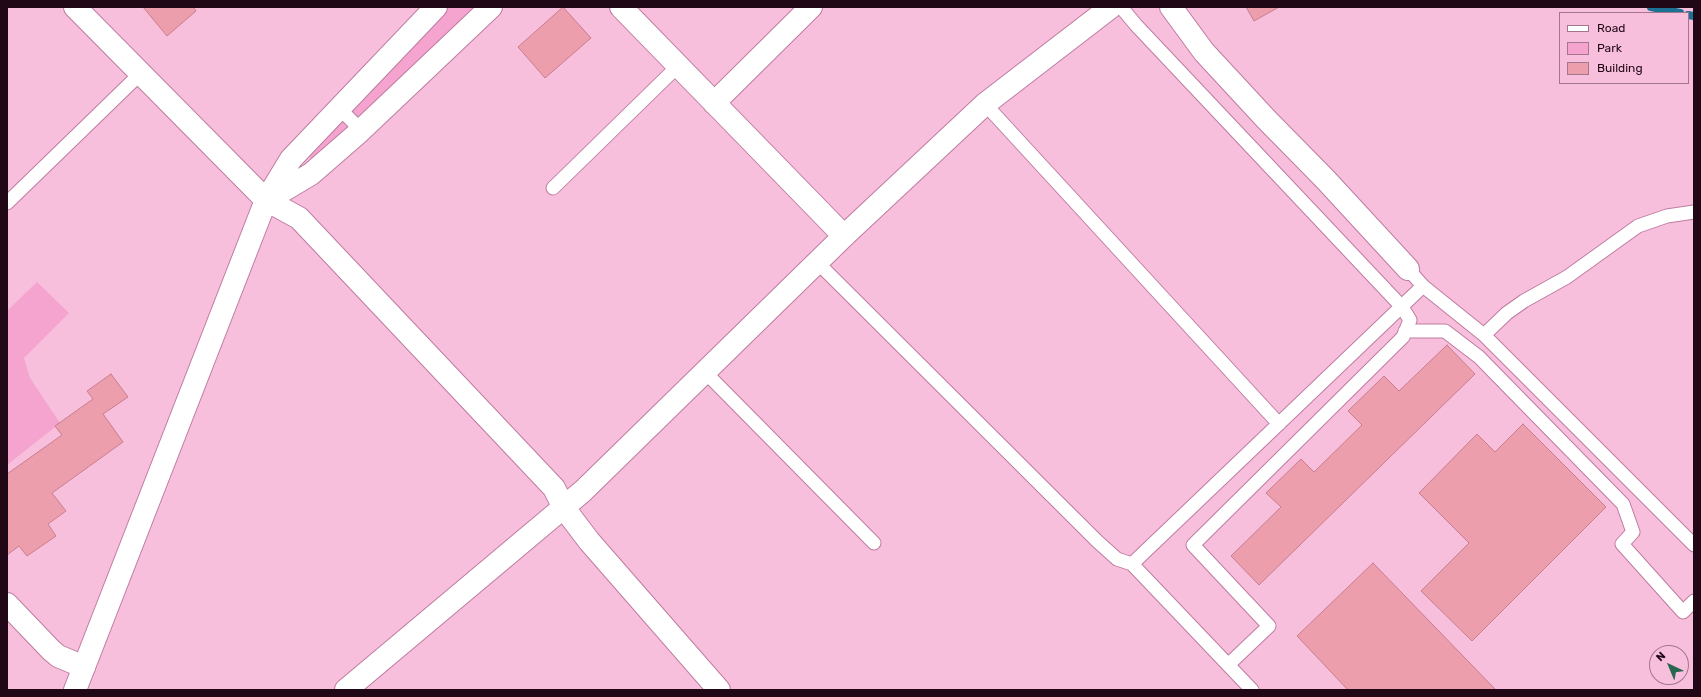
<!DOCTYPE html>
<html>
<head>
<meta charset="utf-8">
<style>
  body { margin:0 }
  #map { position:relative; width:1701px; height:697px; overflow:hidden; background:#f8bfdd; font-family:Rubik,sans-serif }
  canvas { display:block }
  .frame { position:absolute; inset:0; border:8px solid #200816; pointer-events:none }
  .legend { position:absolute; left:1559px; top:12px; width:130px; height:72px; box-sizing:border-box; background:#f8bfdd; border:1px solid #a2768d; margin:0; padding:5px 7px; list-style:none; font-size:12px; color:#200816 }
  .legend li { display:flex; align-items:center; gap:8px; height:20px }
  .legend b { width:20px; border:1px solid #a2768d }
  .north { position:absolute; left:1649px; top:645px; width:40px; height:40px; box-sizing:border-box; background:#f8bfdd; border:1px solid #a2768d; border-radius:50%; rotate:316deg; font-size:11px; font-weight:700; line-height:16px; text-align:center; color:#200816 }
  .north::after { content:''; display:block; margin:auto; width:14px; height:18px; background:#29654f; clip-path:polygon(50% 0,100% 100%,50% 72%,0 100%) }
</style>
</head>
<body>
<div id="map">
<canvas width="1701" height="697"></canvas>
<div class="frame"></div>
<ul class="legend">
<li><b style="height:5px;background:#fff"></b>Road</li>
<li><b style="height:11px;background:#f5a3cf"></b>Park</li>
<li><b style="height:11px;background:#ec9ead"></b>Building</li>
</ul>
<div class="north">N</div>
</div>
<script>
const c = document.querySelector('canvas').getContext('2d');
c.lineJoin = 'round';
function fillPath(path, color) { c.fillStyle = color; c.fill(path, 'evenodd'); }
const toPath = rows => new Path2D(rows.map(r => 'M' + r).join(''));
function stroke(path, color, width, dash) { c.strokeStyle = color; c.lineWidth = width; c.lineCap = dash ? 'butt' : 'round'; c.setLineDash(dash || []); c.stroke(path); }
const green = toPath([
  [445,7,482,7,362,122,349,108],
  [339,118,353,131,317,165,306,153],
  [37,282,69,313,24,358,30,378,60,423,7,465,7,311]
]);
const stream = toPath([
  [1651,7,1680,13],
  [1688,15,1694,16]
]);
const building = toPath([
  [143,7,193,7,196,11,167,36,143,7],
  [563,7,591,38,545,78,518,47,563,7],
  [1246,7,1279,7,1254,21,1246,7],
  [1447,345,1475,374,1259,585,1231,556,1281,507,1266,493,1301,459,1314,472,1362,425,1348,411,1384,376,1399,391,1447,345],
  [111,374,128,397,103,414,123,442,52,493,66,511,48,524,56,536,27,556,19,546,7,555,7,474,62,435,55,426,93,399,87,391,111,374],
  [1523,424,1606,507,1472,641,1421,591,1469,543,1419,493,1477,434,1495,452,1523,424],
  [1373,563,1496,690,1348,690,1297,636,1373,563]
]);
const service = toPath([
  [1121,7,1136,25,1402,307,1410,320,1403,337,1193,545,1269,626,1228,665],
  [985,104,1279,424],
  [339,108,361,130],
  [553,188,678,66],
  [7,203,141,73],
  [817,262,1097,541,1117,559,1132,564,1252,690],
  [1408,269,1423,286,1484,335,1694,545],
  [1405,331,1445,331,1479,357,1623,504,1633,532,1622,544,1683,612,1694,601],
  [1484,335,1507,313,1524,301,1567,277,1638,226,1667,216,1694,212],
  [705,372,874,543],
  [1132,564,1423,286]
]);
const minor = toPath([
  [621,7,844,236],
  [1171,7,1204,52,1266,119,1325,179,1408,269],
  [714,103,811,7],
  [266,200,299,218,554,488,564,508],
  [7,604,51,650,58,656,84,667],
  [346,690,583,491,844,236,985,104,1111,7]
]);
const tertiary = toPath([
  [75,7,266,200],
  [269,199,311,174,357,134,491,7],
  [564,508,589,541,719,690],
  [75,690,266,200,291,159,436,7]
]);
fillPath(green, '#f5a3cf');
stroke(stream, '#1a7193', 8);
fillPath(building, '#ec9ead');
stroke(building, '#c87d8d', 1);
stroke(service, '#be7ca0', 15);
stroke(minor, '#be7ca0', 24);
stroke(tertiary, '#be7ca0', 24);
stroke(service, '#fff', 13);
stroke(minor, '#fff', 22);
stroke(tertiary, '#fff', 22);
</script>
</body>
</html>
